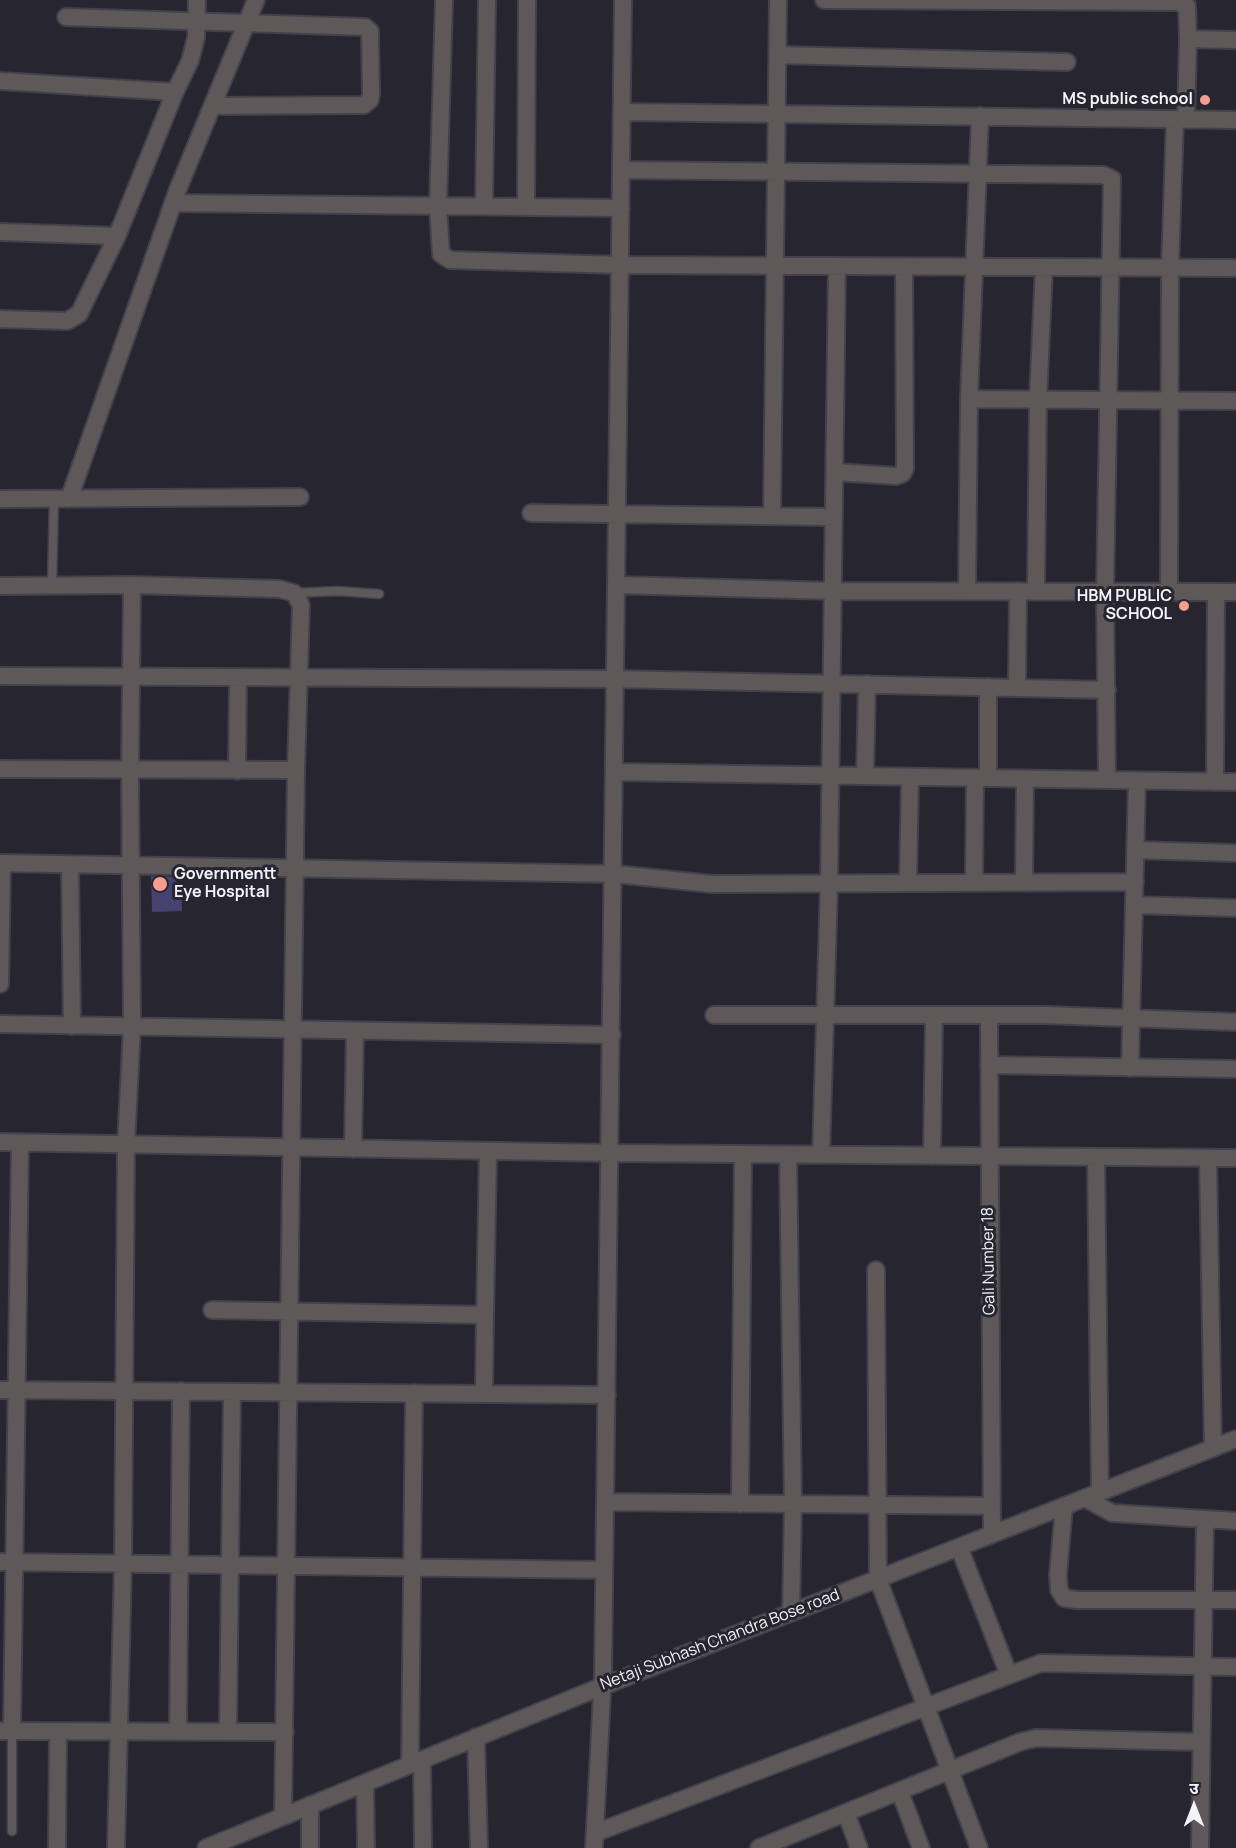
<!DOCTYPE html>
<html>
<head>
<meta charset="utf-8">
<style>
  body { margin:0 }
  #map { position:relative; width:1236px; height:1848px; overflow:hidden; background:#262530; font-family:Manrope,"Noto Sans Devanagari",sans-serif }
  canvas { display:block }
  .north { position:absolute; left:1164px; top:1776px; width:60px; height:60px; -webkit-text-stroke:4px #262530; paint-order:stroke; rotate:0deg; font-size:16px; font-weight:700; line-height:24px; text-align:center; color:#f3f3fa }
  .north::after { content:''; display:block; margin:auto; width:21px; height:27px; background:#f3f3fa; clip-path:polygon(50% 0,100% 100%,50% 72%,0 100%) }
</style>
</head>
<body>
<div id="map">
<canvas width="1236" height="1848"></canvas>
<div class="north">उ</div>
</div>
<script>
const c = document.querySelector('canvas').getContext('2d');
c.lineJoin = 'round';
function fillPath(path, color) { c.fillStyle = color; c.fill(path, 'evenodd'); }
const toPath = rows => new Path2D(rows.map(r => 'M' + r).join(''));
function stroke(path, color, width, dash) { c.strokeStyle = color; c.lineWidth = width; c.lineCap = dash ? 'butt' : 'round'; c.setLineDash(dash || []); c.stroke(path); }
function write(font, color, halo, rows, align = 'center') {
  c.font = font + ' Manrope,sans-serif'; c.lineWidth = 6; c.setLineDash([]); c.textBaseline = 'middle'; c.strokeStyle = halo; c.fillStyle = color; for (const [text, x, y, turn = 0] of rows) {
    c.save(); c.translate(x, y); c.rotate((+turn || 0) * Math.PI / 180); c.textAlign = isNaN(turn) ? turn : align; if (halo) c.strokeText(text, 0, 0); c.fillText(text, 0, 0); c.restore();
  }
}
const building = toPath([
  [151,876,181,877,182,911,152,912]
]);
const service = toPath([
  [52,586,54,499],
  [294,593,338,591,379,594],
  [12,1831,12,1731]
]);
const minor = toPath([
  [444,0,438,206,441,254,450,260,620,265,1236,268],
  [824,0,1177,2,1187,6,1188,39,1236,40],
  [66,17,365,27,370,31,371,94,370,100,364,105,212,106],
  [778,55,1067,62],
  [0,81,175,92],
  [622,112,1236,120],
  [1186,119,1188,39],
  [621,170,1103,175,1112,179,1105,592,1107,780],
  [173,203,621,208],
  [484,206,487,0],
  [526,207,527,0],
  [0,232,117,236],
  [0,319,67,321,79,314,117,236,175,92,190,61,196,38,197,0],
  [969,399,1236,401],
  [835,472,896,476,902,474,905,469,904,267],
  [0,499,300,497],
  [69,499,178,189,256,0],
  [531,513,834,517],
  [772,516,778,0],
  [617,585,834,591,1236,592],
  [0,586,132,585,280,589,294,593,301,605,296,770,283,1816],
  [967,591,969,399,980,116],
  [1036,591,1038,399,1044,267],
  [1169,592,1170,268,1175,119],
  [0,676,616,679,1107,690],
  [1017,688,1018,591],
  [0,769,296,770],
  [237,771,238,677],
  [616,772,1236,782],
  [865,776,867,684],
  [988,778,988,687],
  [1215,782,1216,592],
  [1135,850,1236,853],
  [0,863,615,874,712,884,1135,882],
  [70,865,72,1026],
  [974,881,975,778],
  [908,882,910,777],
  [1024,882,1025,779],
  [1134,905,1236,908],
  [0,984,2,863],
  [714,1015,1045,1015,1236,1022],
  [989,1015,992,1534],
  [0,1024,612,1035],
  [989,1065,1236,1069],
  [1130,1068,1137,781],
  [0,1142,610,1153,1236,1158],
  [353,1149,355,1031],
  [788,1155,793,1504,791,1613],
  [821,1155,829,884,837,266],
  [932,1156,934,1015],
  [1096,1157,1100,1492],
  [1208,1158,1213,1448],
  [876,1270,878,1579,979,1848],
  [212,1310,485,1315,488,1151],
  [0,1390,607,1395],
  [484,1394,485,1315],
  [1085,1498,1112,1513,1236,1521],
  [605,1502,992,1506],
  [740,1504,743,1154],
  [1064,1506,1058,1575,1059,1590,1064,1598,1077,1600,1236,1600],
  [959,1547,1009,1675],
  [0,1562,604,1570],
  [0,1731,285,1732],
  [12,1731,20,1143],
  [178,1732,181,1391],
  [228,1732,232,1392],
  [476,1737,479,1848],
  [422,1760,423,1848],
  [410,1765,414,1393],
  [365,1783,366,1848],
  [900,1792,921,1848],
  [310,1805,310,1848],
  [846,1813,859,1848],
  [595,1833,1041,1663,1236,1667],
  [57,1848,58,1732],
  [116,1848,123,1564,126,1145,132,1027,130,772,132,585],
  [206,1848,588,1692,1236,1439],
  [594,1848,603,1674,623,0],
  [759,1848,1020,1742,1036,1738,1201,1742],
  [1200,1848,1205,1520]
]);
const markers = [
  [1205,100,6,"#f59d90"],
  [1184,606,6,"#f59d90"],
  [160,884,8,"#f59d90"]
];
const poiNames = [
  ["MS public school",1193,100],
  ["HBM PUBLIC",1172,597],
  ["SCHOOL",1172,615],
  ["Governmentt",174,875,"left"],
  ["Eye Hospital",174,893,"left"]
];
const streetNames = [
  ["Gali Number 18",989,1261,-91],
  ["Netaji Subhash Chandra Bose road",720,1640,-21]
];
fillPath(building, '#474170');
stroke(service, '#43424c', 11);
stroke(minor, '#43424c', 20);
stroke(service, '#5e5858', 8);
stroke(minor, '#5e5858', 16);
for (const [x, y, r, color] of markers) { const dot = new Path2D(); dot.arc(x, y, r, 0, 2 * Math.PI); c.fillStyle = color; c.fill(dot); stroke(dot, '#262530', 2); }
write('bold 16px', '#f3f3fa', '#262530', poiNames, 'right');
write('16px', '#f3f3fa', '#262530', streetNames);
</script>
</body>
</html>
